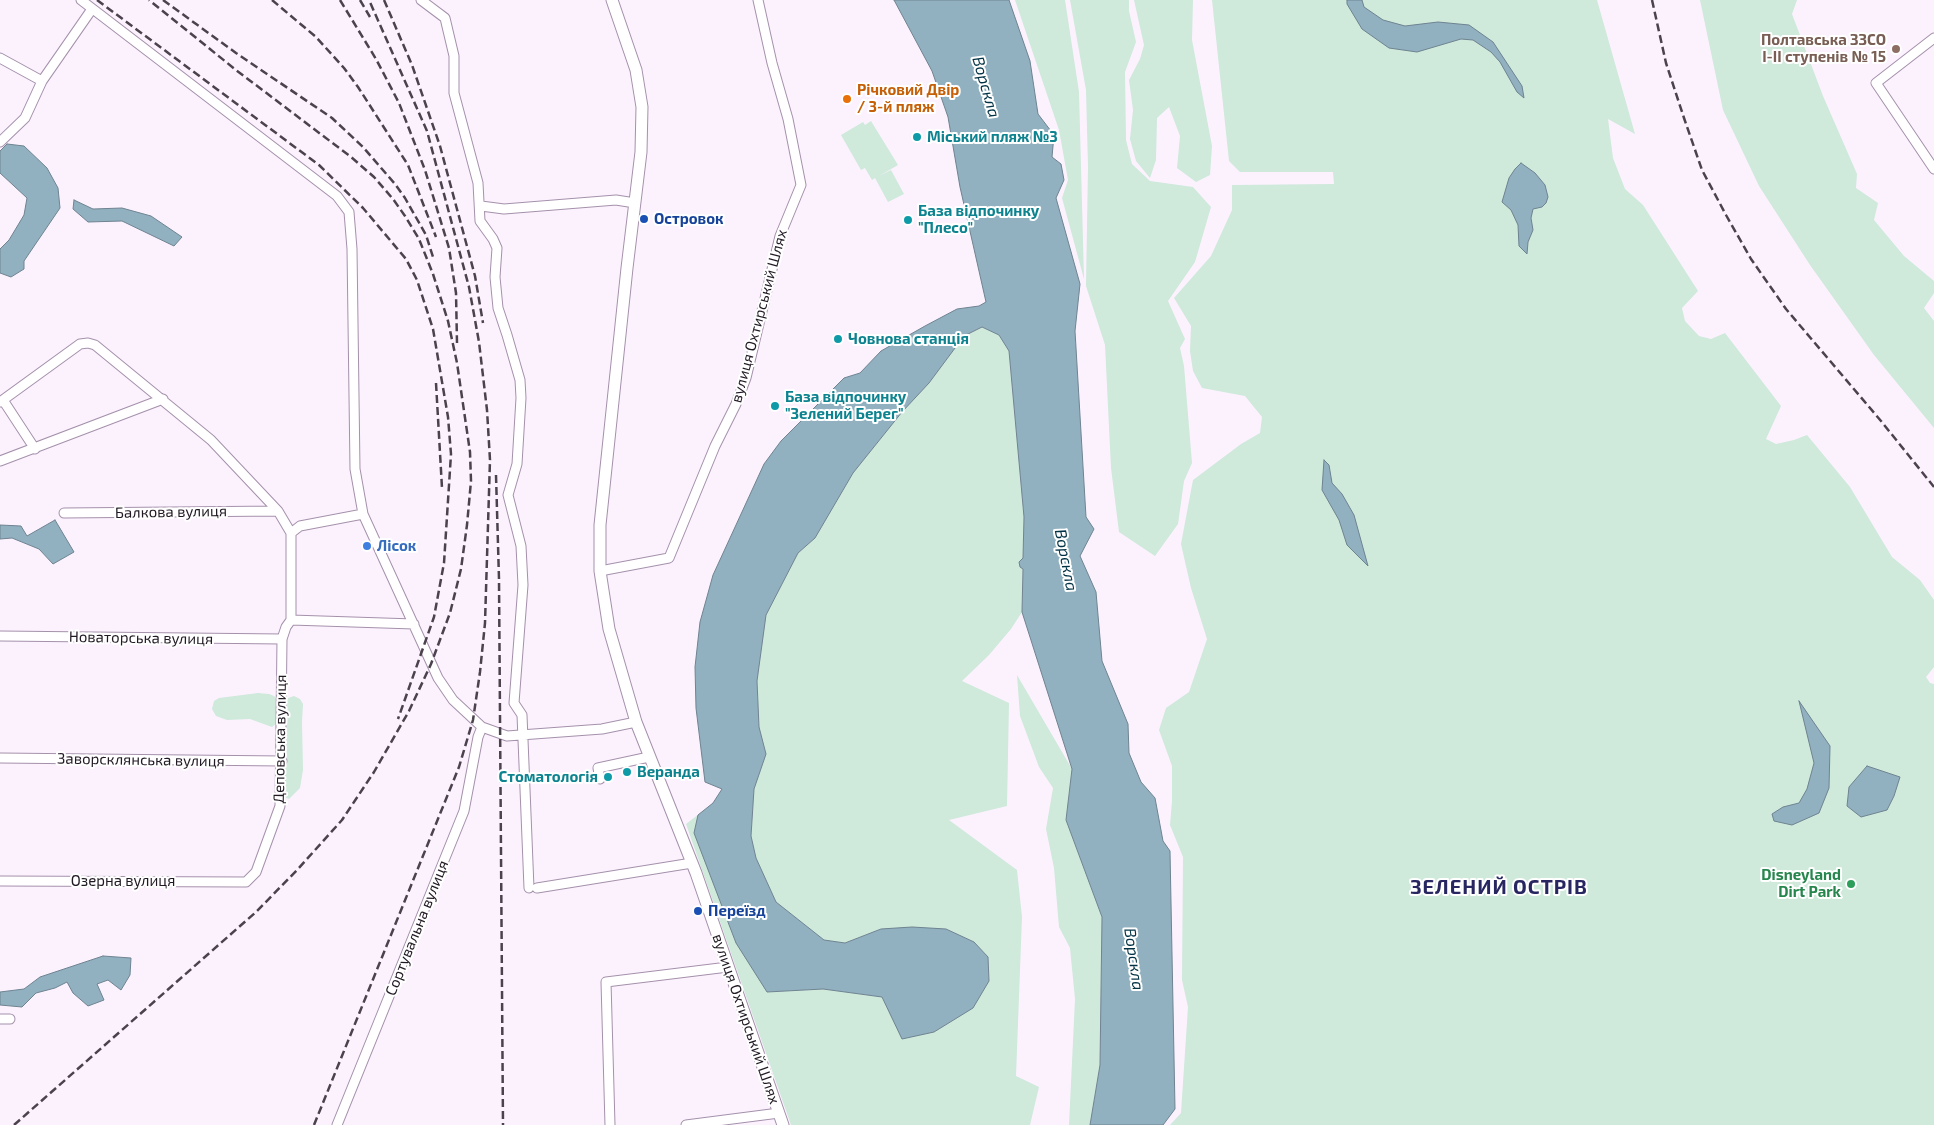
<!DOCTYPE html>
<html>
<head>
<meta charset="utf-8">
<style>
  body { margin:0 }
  canvas { display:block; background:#fbf2fe }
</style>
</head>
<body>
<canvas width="1934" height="1125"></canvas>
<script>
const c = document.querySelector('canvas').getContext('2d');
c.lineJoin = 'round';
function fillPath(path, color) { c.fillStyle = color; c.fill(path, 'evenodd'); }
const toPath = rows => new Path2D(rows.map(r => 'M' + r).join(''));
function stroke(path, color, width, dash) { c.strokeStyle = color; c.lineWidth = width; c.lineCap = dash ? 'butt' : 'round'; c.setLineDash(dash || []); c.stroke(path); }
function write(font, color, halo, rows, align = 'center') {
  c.font = font + ' "Exo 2",sans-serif'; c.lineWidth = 4; c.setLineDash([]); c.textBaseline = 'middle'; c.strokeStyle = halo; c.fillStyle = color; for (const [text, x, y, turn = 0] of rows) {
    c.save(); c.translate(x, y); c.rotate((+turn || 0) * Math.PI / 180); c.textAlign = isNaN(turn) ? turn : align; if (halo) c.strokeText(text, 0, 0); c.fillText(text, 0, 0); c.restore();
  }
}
const green = toPath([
  [1015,0,1065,0,1079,92,1084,279,1062,198,1068,180,1059,130],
  [1070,0,1129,0,1129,11,1136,42,1125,72,1126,140,1132,164,1150,181,1193,187,1211,207,1195,262,1168,301,1185,339,1180,348,1184,366,1192,463,1184,481,1178,524,1155,556,1119,532,1111,468,1105,345,1086,286,1088,167,1086,90],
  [1134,0,1193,0,1192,40,1212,146,1210,175,1196,182,1177,168,1180,136,1169,107,1157,118,1156,160,1150,178,1136,161,1130,139,1133,110,1129,80,1140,59,1144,45],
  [1212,0,1597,0,1635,134,1608,119,1613,158,1625,189,1643,205,1698,291,1682,308,1685,321,1699,336,1711,339,1725,333,1781,406,1766,439,1776,444,1794,440,1807,435,1850,487,1892,557,1920,580,1934,600,1934,667,1926,677,1930,683,1934,684,1934,1125,1170,1125,1181,1113,1188,1007,1182,980,1183,857,1170,825,1172,801,1172,766,1159,730,1166,708,1189,692,1207,639,1191,588,1181,544,1193,480,1241,444,1260,433,1262,417,1245,396,1202,388,1193,371,1190,351,1191,326,1174,298,1211,256,1232,210,1232,185,1334,184,1333,172,1240,172,1229,161],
  [1700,0,1797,0,1792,14,1823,96,1857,174,1856,188,1878,203,1874,220,1904,256,1934,281,1934,293,1924,308,1934,321,1934,428,1874,355,1810,265,1759,186,1723,110],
  [871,121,898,165,879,176,891,170,904,194,888,202,875,178,872,180,865,168,861,170,841,135,863,122,865,125],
  [982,327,999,335,1009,351,1024,517,1022,612,1011,629,989,655,962,681,1009,703,1007,806,949,820,1017,870,1022,917,1016,1076,1039,1087,1030,1125,791,1125,686,824,713,803,698,815,767,992,823,989,882,997,934,1032,973,1007,989,981,988,957,974,942,946,929,881,929,845,943,824,940,776,902,756,858,751,836,754,789,766,754,759,727,757,681,766,615,798,553,815,538,853,473,902,412,929,383,964,336],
  [1017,675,1072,769,1066,820,1102,917,1100,1065,1090,1125,1069,1125,1075,999,1070,948,1059,927,1054,868,1046,829,1053,788,1039,767,1020,716],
  [258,693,269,694,274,696,278,700,278,722,272,727,250,719,227,720,216,716,212,709,214,701,219,698],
  [294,696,300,699,303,704,302,722,303,770,300,788,289,799,282,796,285,703,288,698]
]);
const water = toPath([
  [894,0,1009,0,1030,61,1038,114,1054,135,1052,157,1061,164,1064,180,1056,198,1080,284,1075,331,1086,517,1094,529,1080,556,1096,592,1102,661,1128,724,1129,753,1141,782,1155,798,1163,841,1170,851,1175,1109,1163,1125,1090,1125,1100,1065,1102,917,1066,820,1072,769,1022,612,1023,569,1020,567,1019,562,1023,558,1024,517,1009,351,999,335,982,327,964,336,929,383,902,412,853,473,815,538,798,553,766,615,757,681,759,727,766,754,754,789,751,836,756,858,776,902,824,940,845,943,881,929,912,927,946,929,974,942,988,957,989,981,973,1008,934,1032,902,1039,882,997,823,989,767,992,736,943,694,833,698,815,713,803,722,789,705,782,696,708,695,667,700,622,713,575,764,464,781,441,844,378,860,373,881,351,925,326,957,309,979,306,986,302,960,187,948,117,932,71,894,0],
  [1347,0,1362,0,1364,7,1383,20,1405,26,1438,22,1469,25,1493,42,1522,86,1524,98,1517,92,1500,62,1491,52,1473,40,1461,39,1417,52,1389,48,1362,29,1347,4,1347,0],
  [7,144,24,146,47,168,58,188,60,208,24,261,24,269,11,277,0,273,0,249,9,240,24,215,27,198,0,173,0,151,7,144],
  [1521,163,1535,173,1545,185,1548,197,1546,203,1542,207,1533,209,1531,218,1533,230,1528,242,1527,254,1519,246,1518,225,1511,210,1502,202,1509,178,1515,169,1521,163],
  [74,200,93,209,122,208,151,216,182,237,174,246,122,221,88,222,73,209,74,200],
  [1324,460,1329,465,1332,483,1342,494,1354,515,1368,566,1347,545,1339,520,1322,490,1324,460],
  [55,520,74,552,53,564,39,549,12,538,0,539,0,525,21,526,27,536,55,520],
  [1799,701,1830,746,1829,788,1819,813,1792,825,1774,821,1772,814,1783,807,1799,803,1807,789,1814,763,1799,701],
  [1867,766,1900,777,1894,796,1887,810,1861,817,1847,806,1849,787,1867,766],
  [103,956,131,958,130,975,121,990,108,980,97,984,104,1000,88,1006,73,993,67,982,55,988,36,993,22,1007,0,1005,0,992,24,989,40,977,103,956]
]);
const minor = toPath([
  [81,0,337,196,349,212,352,249,355,469,363,514,438,678,453,700,482,727,507,736,602,729,636,722],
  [421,0,445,18,454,56,454,93,478,183,480,221,493,239,497,248,495,277,498,308,507,335,520,380,521,398,517,464,508,495,521,546,523,585,514,703,522,715,529,888],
  [1934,38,1876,83,1934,169],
  [0,58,42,81],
  [0,142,25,118,42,81,92,9],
  [481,206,504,209,616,200,635,203],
  [3,400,35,449],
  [0,402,80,344,88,343,95,345,211,440,278,511,291,533,291,620,286,627,282,639,280,806,256,872,246,882,0,881],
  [0,461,163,399],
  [64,513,278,511],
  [291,533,300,526,363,514],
  [600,571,669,558,715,446,736,404,746,378,780,236,801,185,788,119,772,63,758,0],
  [291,620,414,624],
  [0,636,282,639],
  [0,758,282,761],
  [600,779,598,768,649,757],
  [537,888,692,863],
  [0,1019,10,1019],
  [337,1125,464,811,478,737,482,727],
  [610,1125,606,982,728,967],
  [686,1125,779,1113]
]);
const major = toPath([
  [612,0,636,70,642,107,641,152,627,268,600,525,600,571,609,629,636,722,696,873,783,1125]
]);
const rail = toPath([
  [97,0,319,165,363,208,406,259,417,280,433,329,448,417,451,454,444,563,434,617,398,719],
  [163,0,236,53,332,118,363,147,395,184,405,198,426,235,433,257],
  [272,0,316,37,344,68,358,87,408,165,436,237],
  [340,0,376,59,399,103,425,170,449,248,456,293,457,343],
  [360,0,370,17],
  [384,0,412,65,440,146,475,276,483,323],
  [1652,0,1666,63,1684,118,1702,170,1726,215,1751,259,1786,309,1881,421,1934,487],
  [436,383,442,488],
  [496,475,499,579,503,1125],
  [14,1125,256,912,298,869,342,820,374,772,409,711,431,664,450,613,461,569,467,525,471,481,470,452,457,363,448,321,433,274,419,239,405,216,393,199,374,177,351,157,236,70,149,0],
  [314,1125,459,767,473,720,480,672,485,623,490,460,487,410,479,342,469,287,427,131,369,0]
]);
const markers = [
  [1896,49,5,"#8d6e63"],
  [847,99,5,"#e8710a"],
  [917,137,5,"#0f9aa8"],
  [644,219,5,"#1a4fb4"],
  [908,220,5,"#0f9aa8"],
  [838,339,5,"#0f9aa8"],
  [775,406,5,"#0f9aa8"],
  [367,546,5,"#3f7fe0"],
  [627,772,5,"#0f9aa8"],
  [608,777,5,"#0f9aa8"],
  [1851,884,5,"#2e9e5b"],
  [698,911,5,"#1a4fb4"]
];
const educationNames = [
  ["Полтавська ЗЗСО",1886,40],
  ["І-ІІ ступенів № 15",1886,57]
];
const foodNames = [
  ["Річковий Двір",857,90],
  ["/ 3-й пляж",857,107]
];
const cultureNames = [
  ["Міський пляж №3",927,137],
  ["База відпочинку",918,211],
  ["\"Плесо\"",918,228],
  ["Човнова станція",848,339],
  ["База відпочинку",785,397],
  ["\"Зелений Берег\"",785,414],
  ["Веранда",637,772],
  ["Стоматологія",598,777,"right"]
];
const transitNames = [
  ["Островок",654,219],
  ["Переїзд",708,911]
];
const streetNames = [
  ["вулиця Охтирський Шлях",759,316,-75],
  ["Балкова вулиця",171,512,-1],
  ["Новаторська вулиця",141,638,1],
  ["Деповська вулиця",280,739,-89],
  ["Заворсклянська вулиця",141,760,1],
  ["Озерна вулиця",123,881],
  ["Сортувальна вулиця",417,928,-68],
  ["вулиця Охтирський Шлях",746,1019,71]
];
const shopNames = [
  ["Лісок",377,546]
];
const leisureNames = [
  ["Disneyland",1841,875],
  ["Dirt Park",1841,892]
];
const waterNames = [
  ["Ворскла",986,87,74],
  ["Ворскла",1066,560,79],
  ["Ворскла",1134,959,82]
];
const districtNames = [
  ["ЗЕЛЕНИЙ ОСТРІВ",1499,887]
];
fillPath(green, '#cfe9db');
fillPath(water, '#91b1c0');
stroke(water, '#6f8391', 1);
stroke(minor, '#a591ab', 11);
stroke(major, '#a591ab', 13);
stroke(minor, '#fff', 9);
stroke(major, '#fff', 11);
stroke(rail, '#4b424d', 2.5, [8, 4]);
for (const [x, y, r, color] of markers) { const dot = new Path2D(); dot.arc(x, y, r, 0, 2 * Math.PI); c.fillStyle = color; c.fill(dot); stroke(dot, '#fff', 2); }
write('bold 15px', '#785e54', '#fff', educationNames, 'right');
write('bold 15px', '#c56008', '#fff', foodNames, 'left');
write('bold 15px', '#0d838f', '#fff', cultureNames, 'left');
write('bold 15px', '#164399', '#fff', transitNames, 'left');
write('15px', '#211923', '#fff', streetNames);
write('bold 15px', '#366cbe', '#fff', shopNames, 'left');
write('bold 15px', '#27864d', '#fff', leisureNames, 'right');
write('italic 16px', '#013244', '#fff', waterNames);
c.letterSpacing = '1px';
write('bold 20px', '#282660', '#fff', districtNames);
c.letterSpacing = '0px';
</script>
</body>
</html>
